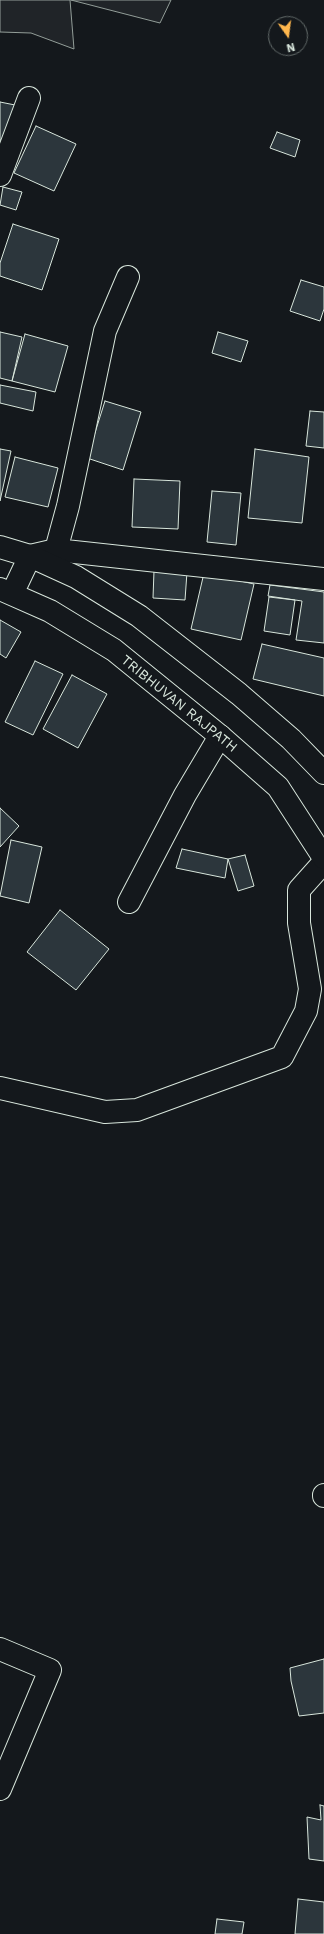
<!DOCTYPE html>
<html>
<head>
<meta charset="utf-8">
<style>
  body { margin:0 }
  #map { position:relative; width:324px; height:1934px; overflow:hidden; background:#14181c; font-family:"Work Sans",sans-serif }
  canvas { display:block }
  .north { position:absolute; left:268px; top:16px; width:40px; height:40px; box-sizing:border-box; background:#14181c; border:1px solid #626a69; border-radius:50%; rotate:166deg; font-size:11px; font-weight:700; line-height:16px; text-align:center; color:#d8e6dc }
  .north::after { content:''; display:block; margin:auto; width:14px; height:18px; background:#ffb74d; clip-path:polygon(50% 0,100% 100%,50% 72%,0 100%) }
</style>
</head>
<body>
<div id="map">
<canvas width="324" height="1934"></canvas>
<div class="north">N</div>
</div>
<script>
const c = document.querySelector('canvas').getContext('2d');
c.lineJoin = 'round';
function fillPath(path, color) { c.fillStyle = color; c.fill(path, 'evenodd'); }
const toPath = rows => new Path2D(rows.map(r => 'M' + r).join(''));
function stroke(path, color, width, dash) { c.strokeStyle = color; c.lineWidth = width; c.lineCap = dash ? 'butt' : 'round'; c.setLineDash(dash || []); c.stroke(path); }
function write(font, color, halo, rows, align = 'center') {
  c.font = font + ' "Work Sans",sans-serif'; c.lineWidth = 3; c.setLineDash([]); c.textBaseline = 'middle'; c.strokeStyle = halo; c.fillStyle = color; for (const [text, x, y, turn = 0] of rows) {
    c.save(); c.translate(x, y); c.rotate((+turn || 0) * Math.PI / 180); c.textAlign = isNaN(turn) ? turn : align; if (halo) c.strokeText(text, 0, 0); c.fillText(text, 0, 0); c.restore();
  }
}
const green = toPath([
  [0,0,70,0,74,49,31,33,0,32,0,0],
  [71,0,171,0,160,23,71,0]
]);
const building = toPath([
  [0,102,15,105,6,141,0,140,0,102],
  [36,126,76,144,54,191,14,173,36,126],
  [277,132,300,140,295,157,270,148,277,132],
  [3,187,22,192,16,210,0,205,3,187],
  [13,224,59,239,42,290,0,276,0,263,13,224],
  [301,280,324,287,324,309,320,321,290,311,301,280],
  [0,332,22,337,12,381,0,378,0,332],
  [218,332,248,341,241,362,212,353,218,332],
  [25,334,68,346,55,392,12,381,25,334],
  [0,385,36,392,33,411,0,403,0,385],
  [105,401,141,412,123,470,87,458,105,401],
  [310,411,324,412,324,448,306,446,310,411],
  [0,449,11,451,0,501,0,449],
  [255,449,309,457,302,523,248,518,255,449],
  [15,457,58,468,48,507,5,497,15,457],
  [134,479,180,481,178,529,132,527,134,479],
  [212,491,241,493,236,545,207,542,212,491],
  [154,571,187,572,185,600,153,598,154,571],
  [204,573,254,584,241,640,191,629,204,573],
  [270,585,324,592,324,643,296,640,302,601,268,596,270,585],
  [269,597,295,600,290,635,264,631,269,597],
  [0,620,21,632,6,658,0,654,0,620],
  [262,644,324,658,324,696,253,679,262,644],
  [35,661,63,674,33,735,5,722,35,661],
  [72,675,107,694,78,748,43,729,72,675],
  [0,808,19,826,0,847,0,808],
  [11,840,42,847,29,903,0,896,11,840],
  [182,849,228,859,225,878,176,868,182,849],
  [245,855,254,886,238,891,228,859,245,855],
  [60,910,109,949,76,990,27,952,60,910],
  [324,1659,324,1713,299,1716,291,1681,290,1668,324,1659],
  [320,1805,324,1806,324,1861,309,1859,307,1817,321,1820,320,1805],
  [298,1899,324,1902,324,1934,295,1934,298,1899],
  [217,1919,244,1922,242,1934,215,1934,217,1919]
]);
const minor = toPath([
  [0,175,29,98],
  [56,550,68,506,105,331,128,277],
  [30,556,56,550,324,579],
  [129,902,185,795,220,736],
  [0,1088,105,1112,137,1110,282,1057,306,1011,310,989,299,923,299,890,324,862],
  [324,1495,324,1496],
  [0,1649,50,1670,0,1789]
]);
const highway = toPath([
  [0,547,30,556,76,577,139,616,239,694,291,739,324,773],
  [0,589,50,611,114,650,220,736,278,787,324,858],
  [12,594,30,556]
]);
const streetNames = [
  ["TRIBHUVAN RAJPATH",179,704,39]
];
fillPath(green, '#202428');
stroke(green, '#939e99', 1);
fillPath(building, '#2c363c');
stroke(building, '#d8e6dc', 1);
stroke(minor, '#d8e6dc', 24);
stroke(highway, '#d8e6dc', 24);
stroke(minor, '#14181c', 22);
stroke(highway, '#14181c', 22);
write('14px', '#d8e6dc', '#14181c', streetNames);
</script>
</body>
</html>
